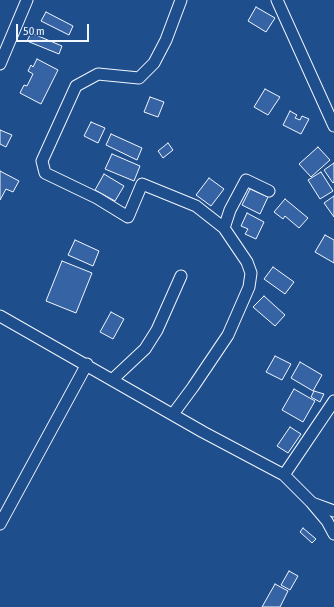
<!DOCTYPE html>
<html>
<head>
<meta charset="utf-8">
<style>
  body { margin:0 }
  #map { position:relative; width:334px; height:607px; overflow:hidden; background:#1f4e8c; font-family:"Asap Condensed",sans-serif }
  canvas { display:block }
  .scale { position:absolute; left:16px; top:24px; width:73px; height:18px; box-sizing:border-box; border:2px solid #f2f6ff; border-top:0; padding-left:5px; font-size:12px; line-height:14px; white-space:nowrap; color:#f2f6ff; -webkit-text-stroke:3px #1f4e8c; paint-order:stroke }
</style>
</head>
<body>
<div id="map">
<canvas width="334" height="607"></canvas>
<div class="scale">50 m</div>
</div>
<script>
const c = document.querySelector('canvas').getContext('2d');
c.lineJoin = 'round';
function fillPath(path, color) { c.fillStyle = color; c.fill(path, 'evenodd'); }
const toPath = rows => new Path2D(rows.map(r => 'M' + r).join(''));
function stroke(path, color, width, dash) { c.strokeStyle = color; c.lineWidth = width; c.lineCap = dash ? 'butt' : 'round'; c.setLineDash(dash || []); c.stroke(path); }
const building = toPath([
  [256,7,275,18,266,32,248,21,256,7],
  [46,12,73,26,69,35,41,21,46,12],
  [31,33,62,46,59,54,27,41,31,33],
  [37,59,58,70,41,104,20,93,24,85,27,86,33,74,28,71,31,65,33,67,37,59],
  [265,89,280,97,268,115,254,107,265,89],
  [150,97,164,102,158,117,144,112,150,97],
  [290,111,297,115,295,118,300,120,302,116,309,119,301,134,283,125,290,111],
  [91,122,105,128,98,143,84,136,91,122],
  [0,130,12,135,6,147,0,144,0,130],
  [111,134,142,148,137,160,106,145,111,134],
  [168,143,173,150,163,158,158,151,168,143],
  [318,147,330,160,311,177,299,164,318,147],
  [112,154,140,166,134,181,105,169,112,154],
  [334,163,334,182,333,183,324,170,334,163],
  [0,171,19,181,13,192,6,189,0,200,0,171],
  [321,172,333,191,320,199,308,180,321,172],
  [104,174,124,186,115,201,95,190,104,174],
  [209,178,224,189,211,206,196,195,209,178],
  [250,189,268,197,260,214,242,205,250,189],
  [334,196,334,217,324,203,334,196],
  [285,199,308,218,299,228,285,216,283,219,274,212,285,199],
  [247,213,264,222,256,239,245,234,248,229,241,226,247,213],
  [325,235,334,240,334,263,315,252,325,235],
  [75,240,99,251,93,266,68,255,75,240],
  [62,261,92,273,76,313,46,301,62,261],
  [273,267,294,282,285,294,264,279,273,267],
  [264,296,285,315,275,326,253,307,264,296],
  [111,312,124,319,113,339,100,332,111,312],
  [275,356,291,364,282,380,266,372,275,356],
  [300,362,322,375,313,391,291,378,300,362],
  [294,389,315,401,303,422,282,410,294,389],
  [314,391,324,394,320,402,311,397,314,391],
  [290,427,301,434,288,453,277,446,290,427],
  [303,528,316,539,312,543,300,532,303,528],
  [289,571,298,576,290,590,281,585,289,571],
  [275,584,288,591,280,607,262,607,275,584]
]);
const minor = toPath([
  [277,0,334,126],
  [0,64,27,0],
  [224,228,230,210,246,180,269,191],
  [0,316,203,432,284,475,311,502,327,521,334,534],
  [113,379,145,349,157,330,181,276],
  [173,414,193,387,228,335,249,287,251,273,247,262,224,228,196,206,142,184,128,217,97,198,45,173,42,161,76,86,98,74,139,78,154,63,166,40,181,0],
  [284,475,334,401],
  [312,503,334,511],
  [0,524,87,364]
]);
fillPath(building, '#3563a3');
stroke(building, '#f2f6ff', 1);
stroke(minor, '#f2f6ff', 13);
stroke(minor, '#1f4e8c', 11);
</script>
</body>
</html>
